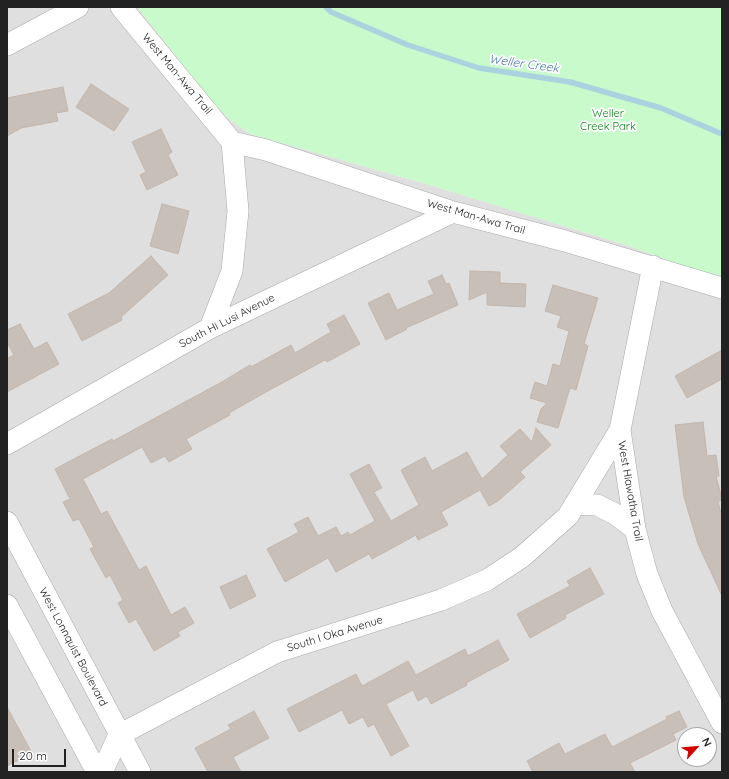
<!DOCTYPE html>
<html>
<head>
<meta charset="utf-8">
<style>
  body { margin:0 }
  #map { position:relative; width:729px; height:779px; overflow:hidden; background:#f2efe9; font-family:Quicksand,sans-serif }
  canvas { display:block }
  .frame { position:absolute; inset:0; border:8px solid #222; pointer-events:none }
  .north { position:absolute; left:677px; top:727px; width:40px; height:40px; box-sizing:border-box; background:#fff; border:1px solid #a7a7a7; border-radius:50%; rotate:63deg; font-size:11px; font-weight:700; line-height:16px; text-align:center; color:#222 }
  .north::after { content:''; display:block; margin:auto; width:14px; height:18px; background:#d40000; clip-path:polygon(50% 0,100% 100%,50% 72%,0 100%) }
  .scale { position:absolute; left:12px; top:749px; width:54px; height:18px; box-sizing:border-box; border:2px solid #222; border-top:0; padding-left:5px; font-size:12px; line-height:14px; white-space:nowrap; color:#222; -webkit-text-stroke:3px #fff; paint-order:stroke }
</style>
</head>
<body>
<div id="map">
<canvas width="729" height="779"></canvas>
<div class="frame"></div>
<div class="north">N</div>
<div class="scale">20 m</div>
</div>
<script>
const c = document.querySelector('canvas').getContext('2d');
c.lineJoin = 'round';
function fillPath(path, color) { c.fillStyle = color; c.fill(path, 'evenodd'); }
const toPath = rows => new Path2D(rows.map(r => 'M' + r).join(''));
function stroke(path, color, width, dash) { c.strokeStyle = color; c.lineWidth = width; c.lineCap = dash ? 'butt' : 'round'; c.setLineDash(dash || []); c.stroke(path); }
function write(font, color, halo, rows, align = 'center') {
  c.font = font + ' Quicksand,sans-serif'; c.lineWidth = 3.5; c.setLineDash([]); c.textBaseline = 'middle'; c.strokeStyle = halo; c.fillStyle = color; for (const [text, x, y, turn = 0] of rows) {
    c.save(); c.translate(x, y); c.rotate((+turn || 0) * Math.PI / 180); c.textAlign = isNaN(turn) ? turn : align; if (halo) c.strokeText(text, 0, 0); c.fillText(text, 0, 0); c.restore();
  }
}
const residential = toPath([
  [7,7,137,7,221,113,250,134,426,184,626,245,722,280,722,772,7,772],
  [685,735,709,735,709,759,685,759]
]);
const park = toPath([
  [137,7,722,7,722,280,626,245,426,184,250,134,221,113]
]);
const stream = toPath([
  [326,7,331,12,408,45,479,68,570,82,661,108,722,134]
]);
const building = toPath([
  [91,84,129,109,114,131,76,107,91,84],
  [63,87,68,111,56,113,58,121,21,128,7,136,7,98,63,87],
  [161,129,172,152,168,155,178,175,147,190,140,175,146,172,132,142,161,129],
  [162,204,189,211,178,254,150,246,162,204],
  [151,256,168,275,121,317,122,320,82,341,68,314,109,293,151,256],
  [470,271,500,272,500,283,526,284,525,307,487,305,487,292,469,300,470,271],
  [442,275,446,284,449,283,458,305,406,328,407,329,386,340,368,303,389,293,397,310,434,294,428,281,442,275],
  [553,285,598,298,584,344,588,346,576,390,570,388,558,428,537,422,541,409,547,403,530,398,535,382,547,386,553,364,560,366,569,331,557,327,561,316,545,311,553,285],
  [344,315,360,344,327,362,325,360,266,392,229,413,230,415,186,439,192,449,169,462,165,456,151,463,142,447,83,479,101,514,107,511,139,570,146,566,171,615,185,607,194,623,178,632,180,636,154,651,136,619,129,623,118,603,123,600,110,575,106,578,90,549,94,547,79,519,73,521,63,502,70,499,55,469,112,439,113,441,170,410,220,383,250,365,251,367,291,345,295,353,331,332,327,324,344,315],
  [20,324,34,349,47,342,59,364,7,392,7,359,14,355,7,342,7,330,20,324],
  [722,350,722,379,687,398,675,376,722,350],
  [703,422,707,456,716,455,719,476,716,476,722,499,718,502,722,516,722,596,698,544,684,497,675,425,703,422],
  [536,428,551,445,520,472,525,477,498,501,489,506,480,490,441,512,448,525,418,540,416,535,372,559,369,554,336,572,328,558,285,582,267,549,299,532,294,524,308,517,318,536,336,527,341,536,348,532,350,535,375,521,350,474,369,464,382,488,374,492,391,521,419,505,401,470,425,457,432,471,467,452,482,479,508,455,500,446,520,429,532,442,536,428],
  [590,568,604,594,565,615,566,618,530,638,517,614,570,586,567,581,590,568],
  [246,575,256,596,230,609,220,587,246,575],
  [498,640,509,660,466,683,467,685,431,704,427,696,418,701,413,690,386,704,409,746,391,756,374,724,368,727,363,717,349,724,342,710,299,732,287,709,356,674,362,686,408,661,416,675,465,649,468,656,498,640],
  [7,707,32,753,7,766,7,707],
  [254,711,269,738,233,757,241,772,208,772,195,748,231,729,228,725,254,711],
  [679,711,687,727,673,734,676,740,630,763,635,772,533,772,527,761,559,743,565,754,605,734,612,747,667,719,666,717,679,711]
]);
const minor = toPath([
  [121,7,232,142,238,211,232,271,210,328],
  [7,45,78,7],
  [232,142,266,150,453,212,565,241,722,288],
  [653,266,620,430,635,529,647,574,662,611,722,723],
  [7,444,210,328,453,212],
  [575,504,597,505,615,514,635,529],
  [7,522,140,772],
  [7,605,97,772],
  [102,772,119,735,277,652,441,600,487,580,522,557,568,516,620,430]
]);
const streetNames = [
  ["West Man-Awa Trail",177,74,50],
  ["West Man-Awa Trail",476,217,16],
  ["South Hi Lusi Avenue",227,321,-27],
  ["West Hiawatha Trail",630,491,80],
  ["South I Oka Avenue",335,634,-17],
  ["West Lonnquist Boulevard",73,647,62]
];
const parkNames = [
  ["Weller",608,114],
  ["Creek Park",608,127]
];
const waterNames = [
  ["Weller Creek",524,64,8]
];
fillPath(residential, '#e0dfdf');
fillPath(park, '#c8facc');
stroke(stream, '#aad3df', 5.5);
fillPath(building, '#c7bfb8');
stroke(building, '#c4b6ab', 1);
stroke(minor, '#a9a9a9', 22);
stroke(minor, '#fff', 21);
write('11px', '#222', '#fff', streetNames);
write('11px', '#0c8416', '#fff', parkNames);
write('italic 12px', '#4a7aab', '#fff', waterNames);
</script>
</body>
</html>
